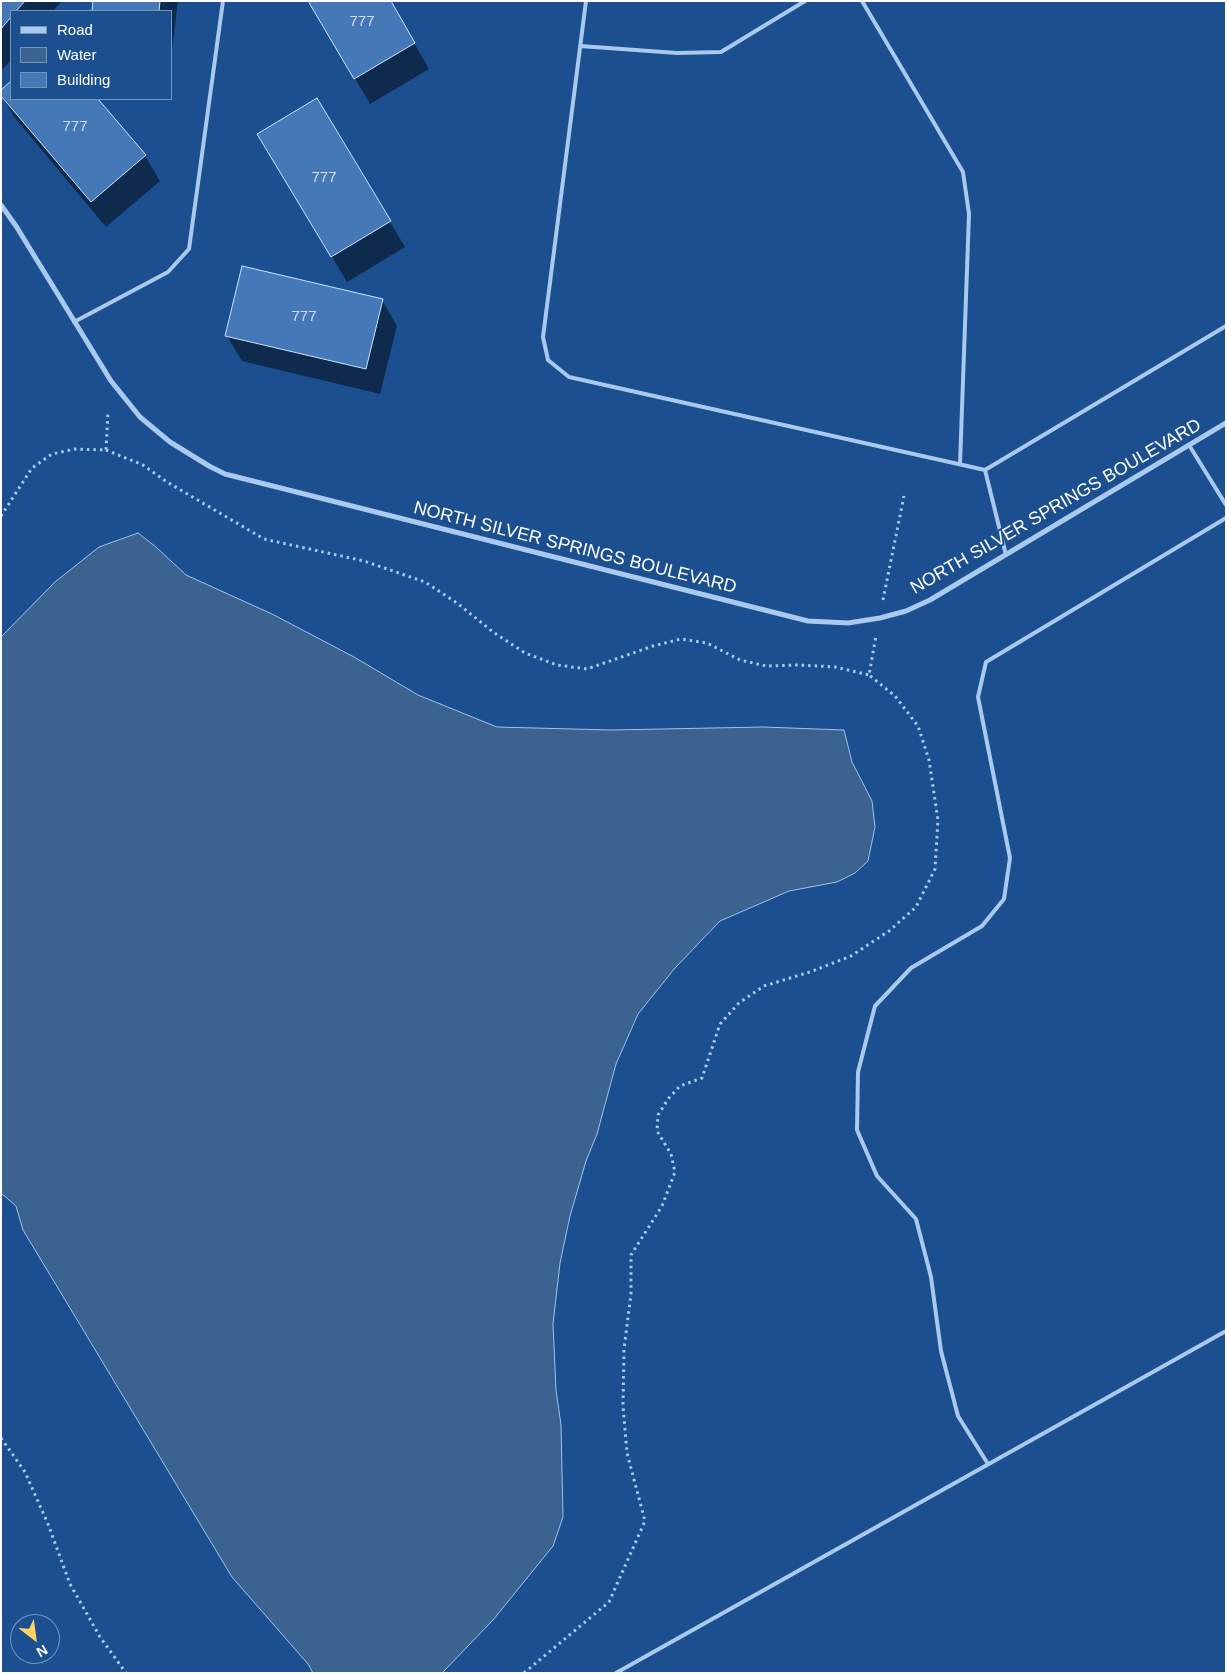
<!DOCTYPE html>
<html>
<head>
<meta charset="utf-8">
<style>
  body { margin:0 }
  #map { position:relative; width:1227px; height:1674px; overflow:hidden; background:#1b4f8f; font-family:Helvetica,sans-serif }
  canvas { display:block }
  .frame { position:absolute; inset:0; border:2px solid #fff; pointer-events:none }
  .legend { position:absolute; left:10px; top:10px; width:162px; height:90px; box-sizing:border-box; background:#1b4f8f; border:1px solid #7695bc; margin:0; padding:6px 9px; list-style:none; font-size:15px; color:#fff }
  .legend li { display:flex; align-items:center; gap:10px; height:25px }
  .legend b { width:25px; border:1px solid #7695bc }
  .north { position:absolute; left:10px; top:1614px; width:50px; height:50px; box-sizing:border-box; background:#1b4f8f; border:1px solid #7695bc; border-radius:50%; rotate:150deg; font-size:14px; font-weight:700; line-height:20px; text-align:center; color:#fff }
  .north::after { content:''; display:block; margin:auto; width:18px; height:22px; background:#ffd166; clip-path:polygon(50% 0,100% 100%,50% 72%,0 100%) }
</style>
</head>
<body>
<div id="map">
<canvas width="1227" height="1674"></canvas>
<div class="frame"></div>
<ul class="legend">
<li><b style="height:6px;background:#a9c9ee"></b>Road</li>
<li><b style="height:14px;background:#3c6290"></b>Water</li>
<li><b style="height:14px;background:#4478b7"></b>Building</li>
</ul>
<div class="north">N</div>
</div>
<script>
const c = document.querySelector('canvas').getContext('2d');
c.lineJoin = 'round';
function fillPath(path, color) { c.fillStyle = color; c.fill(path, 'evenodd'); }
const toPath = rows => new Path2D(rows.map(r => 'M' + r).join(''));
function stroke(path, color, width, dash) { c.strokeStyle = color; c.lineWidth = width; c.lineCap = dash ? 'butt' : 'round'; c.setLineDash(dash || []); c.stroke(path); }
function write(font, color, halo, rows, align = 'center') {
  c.font = font + ' Helvetica,sans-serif'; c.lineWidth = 4; c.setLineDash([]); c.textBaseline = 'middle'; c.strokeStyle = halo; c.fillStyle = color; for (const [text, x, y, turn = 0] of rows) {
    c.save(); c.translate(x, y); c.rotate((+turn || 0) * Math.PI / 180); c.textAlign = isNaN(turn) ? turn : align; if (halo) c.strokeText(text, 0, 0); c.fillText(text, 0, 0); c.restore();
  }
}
const water = toPath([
  [138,533,156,547,186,575,272,614,354,657,418,695,497,727,611,730,763,727,844,730,852,762,872,801,875,827,868,861,855,873,837,882,789,891,720,921,675,968,638,1014,616,1064,597,1134,586,1161,570,1216,560,1263,553,1324,556,1390,561,1425,563,1517,553,1546,493,1620,442,1673,313,1673,308,1664,232,1577,23,1230,16,1206,1,1193,1,637,55,582,99,547,138,533]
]);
const shadow = toPath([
  [1,1,62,1,53,11,11,11,11,60,1,71],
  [94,1,178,1,172,49,171,11,93,11],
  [310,1,414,43,429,69,370,104],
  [11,83,11,99,97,99,145,156,160,181,106,227,15,118,1,95,1,91],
  [316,100,405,247,347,282,274,160],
  [382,300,397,326,380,394,242,361,227,336]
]);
const building = toPath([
  [1,1,25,1,16,11,11,11,11,17,1,29,1,1],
  [93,1,160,1,159,11,92,11,93,1],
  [308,1,391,1,415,43,354,79,308,1],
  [11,81,11,99,98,99,146,155,91,202,1,96,1,90,11,81],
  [317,98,391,221,331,257,257,134,317,98],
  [242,266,383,299,366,369,225,336,242,266]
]);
const path = toPath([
  [106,450,143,465,167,482,264,539,364,561,425,582,457,603,493,632,525,653,557,665,587,669,653,646,681,639,707,643,740,660,766,666,799,665,835,667,869,675],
  [1,516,32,468,52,454,75,449,106,450,108,412],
  [883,600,904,496],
  [1,1438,25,1472,48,1524,70,1584,100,1637,126,1673],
  [524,1673,609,1602,645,1521,627,1453,623,1406,624,1349,631,1294,631,1255,662,1206,675,1172,671,1154,657,1131,658,1115,668,1099,680,1086,702,1078,720,1024,739,1003,764,986,810,972,851,956,889,931,916,907,935,869,938,820,929,760,918,726,895,696,869,675,876,636]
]);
const service = toPath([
  [586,1,543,337,548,360,569,377,985,470,1226,326],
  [862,1,963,172,969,214,960,464],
  [580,46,677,53,721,52,805,1],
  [74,322,168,272,189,249,223,1],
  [1189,445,1226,505],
  [985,470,1006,555],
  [988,1464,958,1416,941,1351,931,1277,916,1219,877,1176,857,1130,858,1072,875,1006,911,968,982,926,1004,899,1010,858,978,697,986,662,1226,518],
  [616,1673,1226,1331]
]);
const minor = toPath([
  [1,205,16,226,111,381,140,417,170,442,209,466,225,474,808,621,848,623,880,618,906,611,930,600,1226,423]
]);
const numberNames = [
  ["777",362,22],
  ["777",75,127],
  ["777",324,178],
  ["777",304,317]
];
const streetNames = [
  ["NORTH SILVER SPRINGS BOULEVARD",1056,507,-30],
  ["NORTH SILVER SPRINGS BOULEVARD",575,548,14]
];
fillPath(water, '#3c6290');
stroke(water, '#9cc4f0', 1);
fillPath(shadow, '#0007');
fillPath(building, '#4478b7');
stroke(building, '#cfe3fa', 1);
stroke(path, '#a9c9ee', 3, [2.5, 4]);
stroke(service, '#a9c9ee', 4);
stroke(minor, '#a9c9ee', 5);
write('15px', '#d0dded', null, numberNames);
write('18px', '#fff', '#1b4f8f', streetNames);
</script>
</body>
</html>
